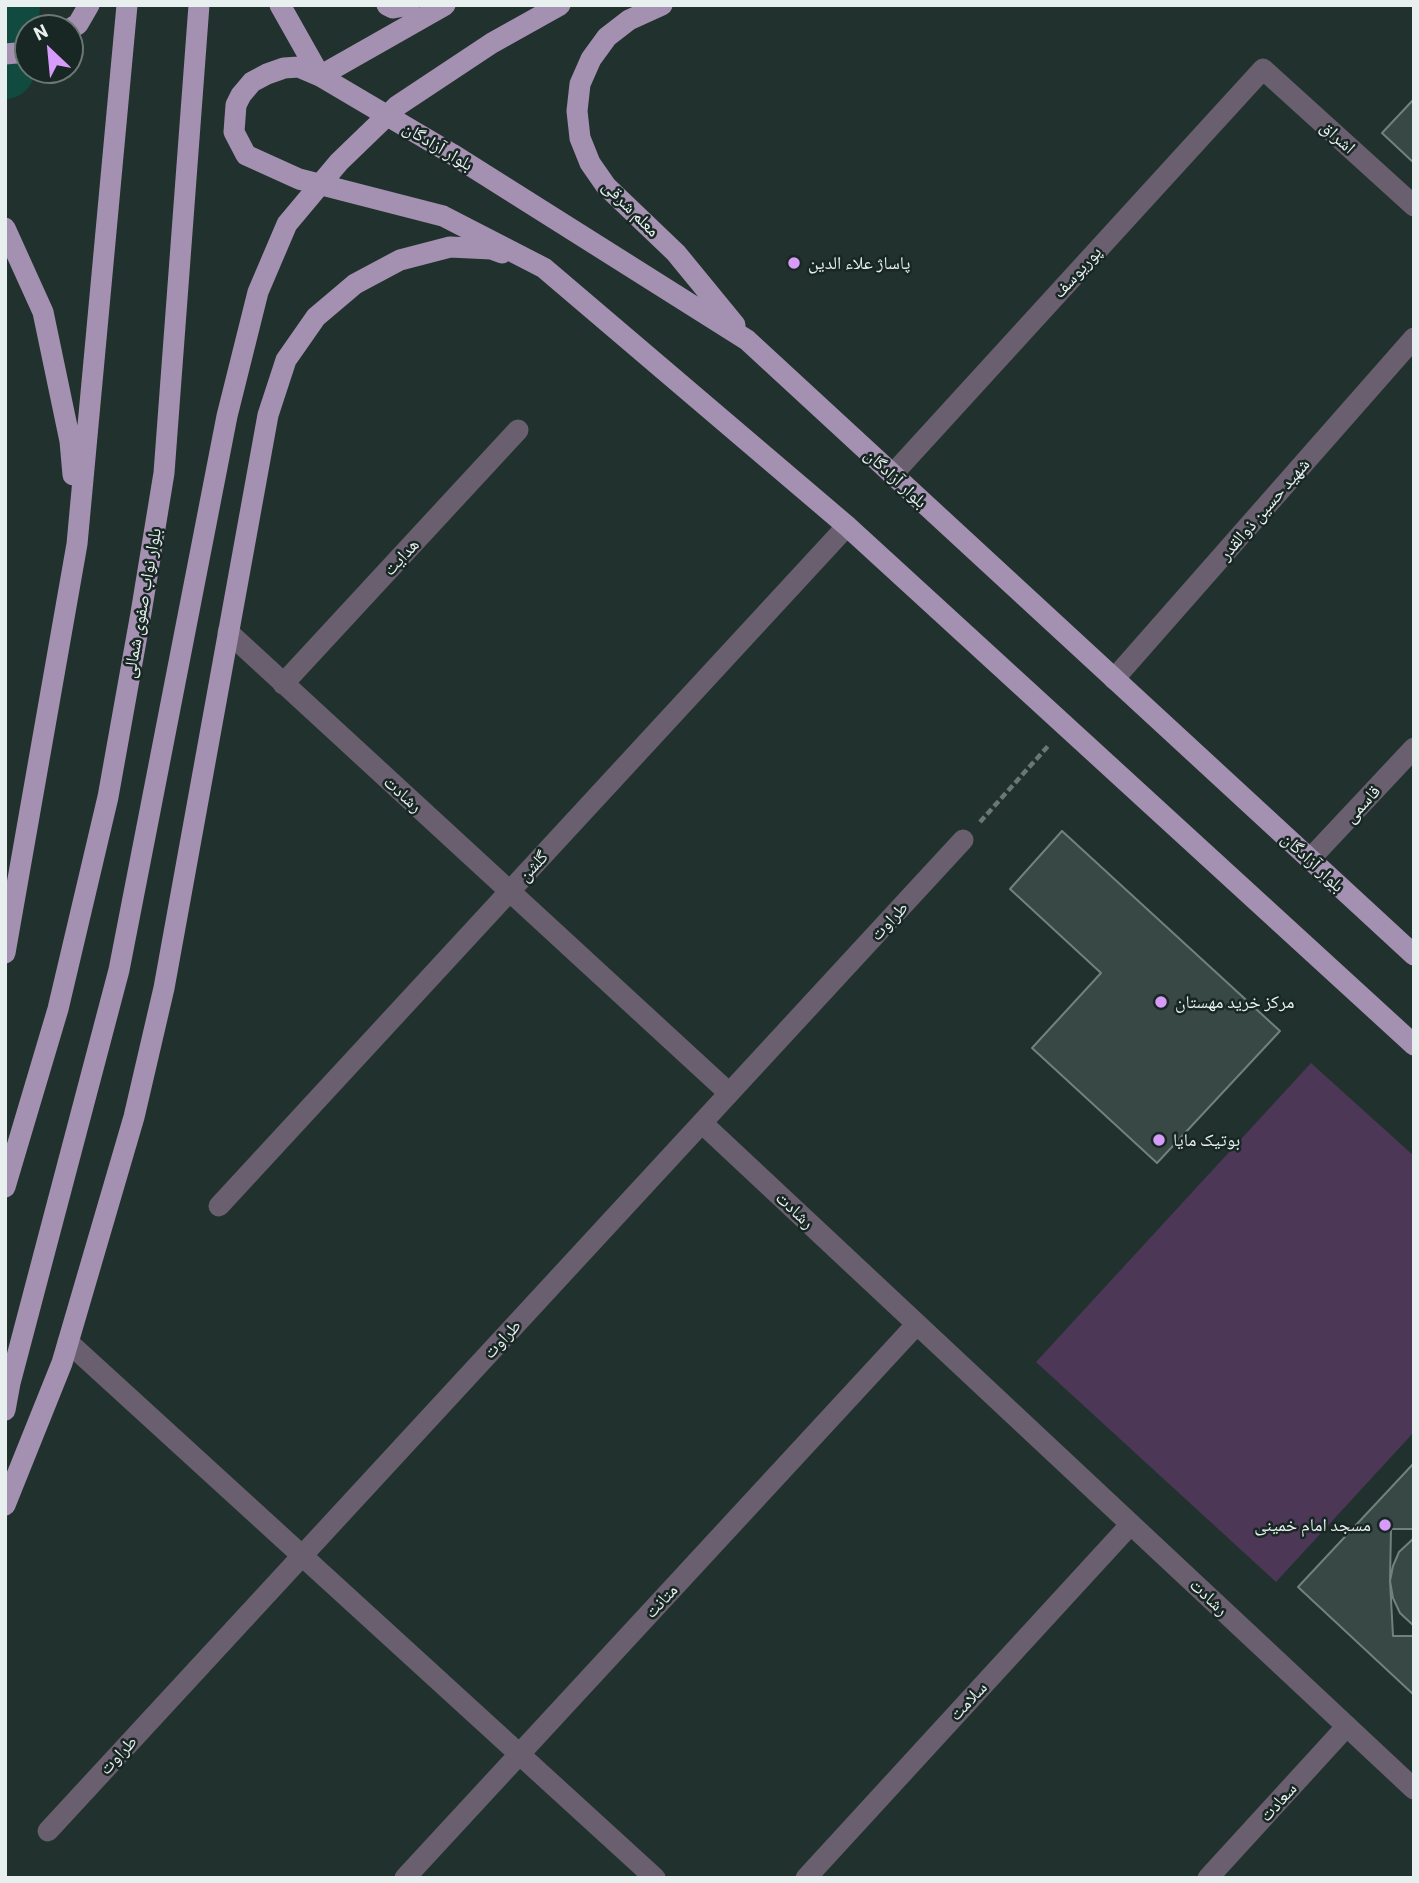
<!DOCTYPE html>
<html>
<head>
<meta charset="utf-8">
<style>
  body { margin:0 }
  #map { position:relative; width:1419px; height:1883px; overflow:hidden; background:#21312d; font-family:Barlow,sans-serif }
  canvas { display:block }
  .frame { position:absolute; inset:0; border:7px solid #e7f0ee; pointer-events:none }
  .north { position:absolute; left:14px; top:14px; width:70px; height:70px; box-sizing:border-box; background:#182723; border:2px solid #6b7774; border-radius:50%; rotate:334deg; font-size:19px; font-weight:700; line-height:28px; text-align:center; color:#e7f0ee }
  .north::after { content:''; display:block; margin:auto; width:24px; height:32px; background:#d79bf9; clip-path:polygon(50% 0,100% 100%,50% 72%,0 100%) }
</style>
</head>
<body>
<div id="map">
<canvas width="1419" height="1883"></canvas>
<div class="frame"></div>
<div class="north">N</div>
</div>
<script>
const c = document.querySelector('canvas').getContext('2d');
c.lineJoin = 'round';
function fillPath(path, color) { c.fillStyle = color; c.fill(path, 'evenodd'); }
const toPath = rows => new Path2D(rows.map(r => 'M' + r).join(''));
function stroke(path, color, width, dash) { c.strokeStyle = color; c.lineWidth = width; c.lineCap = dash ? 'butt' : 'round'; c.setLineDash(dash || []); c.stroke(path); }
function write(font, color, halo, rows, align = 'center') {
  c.font = font + ' Barlow,"Noto Naskh Arabic",sans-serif'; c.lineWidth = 5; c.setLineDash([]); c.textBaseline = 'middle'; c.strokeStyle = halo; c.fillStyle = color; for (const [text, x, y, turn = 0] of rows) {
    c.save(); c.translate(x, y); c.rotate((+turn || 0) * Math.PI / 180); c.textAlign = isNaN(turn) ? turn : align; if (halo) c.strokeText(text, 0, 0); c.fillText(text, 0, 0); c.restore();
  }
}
const green = toPath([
  [1311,1063,1414,1156,1414,1432,1276,1582,1036,1362]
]);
const river = toPath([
  [5,69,10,5]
]);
const building = toPath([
  [1414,99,1414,163,1382,133,1414,99],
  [1062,831,1280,1031,1157,1163,1032,1048,1101,973,1010,889,1062,831],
  [1414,1463,1414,1695,1298,1587,1414,1463],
  [1391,1529,1414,1529,1414,1636,1393,1636,1390,1581,1391,1529],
  [1414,1538,1414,1626,1400,1613,1393,1598,1390,1581,1393,1566,1399,1552,1414,1538]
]);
const path = toPath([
  [980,822,1049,745]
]);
const minor = toPath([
  [892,475,1263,69,1414,206],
  [228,632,729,1093],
  [1114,679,1414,338],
  [283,684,518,430],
  [1310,859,1414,748],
  [702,1123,1414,1789],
  [219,1206,847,526],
  [68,1342,655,1878],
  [48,1831,963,840],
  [405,1878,917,1324],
  [806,1878,1131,1524],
  [1208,1878,1347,1726]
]);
const major = toPath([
  [280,5,320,76],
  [387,5,393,8,409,5],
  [662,5,629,20,607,37,591,59,580,84,577,111,580,138,590,163,606,186,676,253,735,325],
  [70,29,78,24,89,5],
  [5,54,28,52],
  [320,76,445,5],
  [5,228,43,312,70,441,73,475],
  [5,953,77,544,127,5],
  [1414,955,747,340,452,154,320,76,299,67,284,68,267,74,252,82,241,95,236,105,234,132,246,155,299,179,443,216,544,268,847,526,1414,1045],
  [5,1187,58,1009,108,797,141,613,164,473,199,5],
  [5,1410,10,1383,119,970,227,416,258,292,287,224,339,162,397,106,492,43,560,5],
  [5,1505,62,1363,134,1117,164,988,268,415,286,360,316,317,355,284,400,260,450,247,491,249,502,253]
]);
const markers = [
  [794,263,7,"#d79bf9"],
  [1161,1002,7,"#d79bf9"],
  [1159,1140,7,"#d79bf9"],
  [1385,1525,7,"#d79bf9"]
];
const streetNames = [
  ["اشراق",1338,137,42],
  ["بلوار آزادگان",438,146,31],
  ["معلم شرقی",631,208,45],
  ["پوریوسف",1077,272,-48],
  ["بلوار آزادگان",896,478,43],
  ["شهید حسین ذوالقدر",1264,509,-49],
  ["هدایت",401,557,-47],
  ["بلوار نواب صفوی شمالی",142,603,-80],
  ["رشادت",403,794,42],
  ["قاسمی",1362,804,-47],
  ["بلوار آزادگان",1313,862,43],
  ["گلشن",533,866,-47],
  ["طراوت",889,921,-47],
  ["رشادت",795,1210,43],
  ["طراوت",502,1339,-47],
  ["رشادت",1209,1597,43],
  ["متانت",661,1601,-47],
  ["سلامت",968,1701,-47],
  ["طراوت",118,1755,-47],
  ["سعادت",1278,1802,-48]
];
const poiNames = [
  ["پاساژ علاء الدین",808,263],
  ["مرکز خرید مهستان",1175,1002],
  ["بوتیک مایا",1173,1140],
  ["مسجد امام خمینی",1371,1525,"right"]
];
fillPath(green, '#4c3757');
stroke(river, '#114b3f', 60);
fillPath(building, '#384844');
stroke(building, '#71827d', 2);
stroke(path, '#6a7874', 4.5, [7, 3.5]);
stroke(minor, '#695f6f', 21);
stroke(major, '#a490b0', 21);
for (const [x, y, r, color] of markers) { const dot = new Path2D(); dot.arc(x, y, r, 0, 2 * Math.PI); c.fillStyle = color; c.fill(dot); stroke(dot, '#182723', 2.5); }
write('18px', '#e7f0ee', '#182723', streetNames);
write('18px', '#e7f0ee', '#182723', poiNames, 'left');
</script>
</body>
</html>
